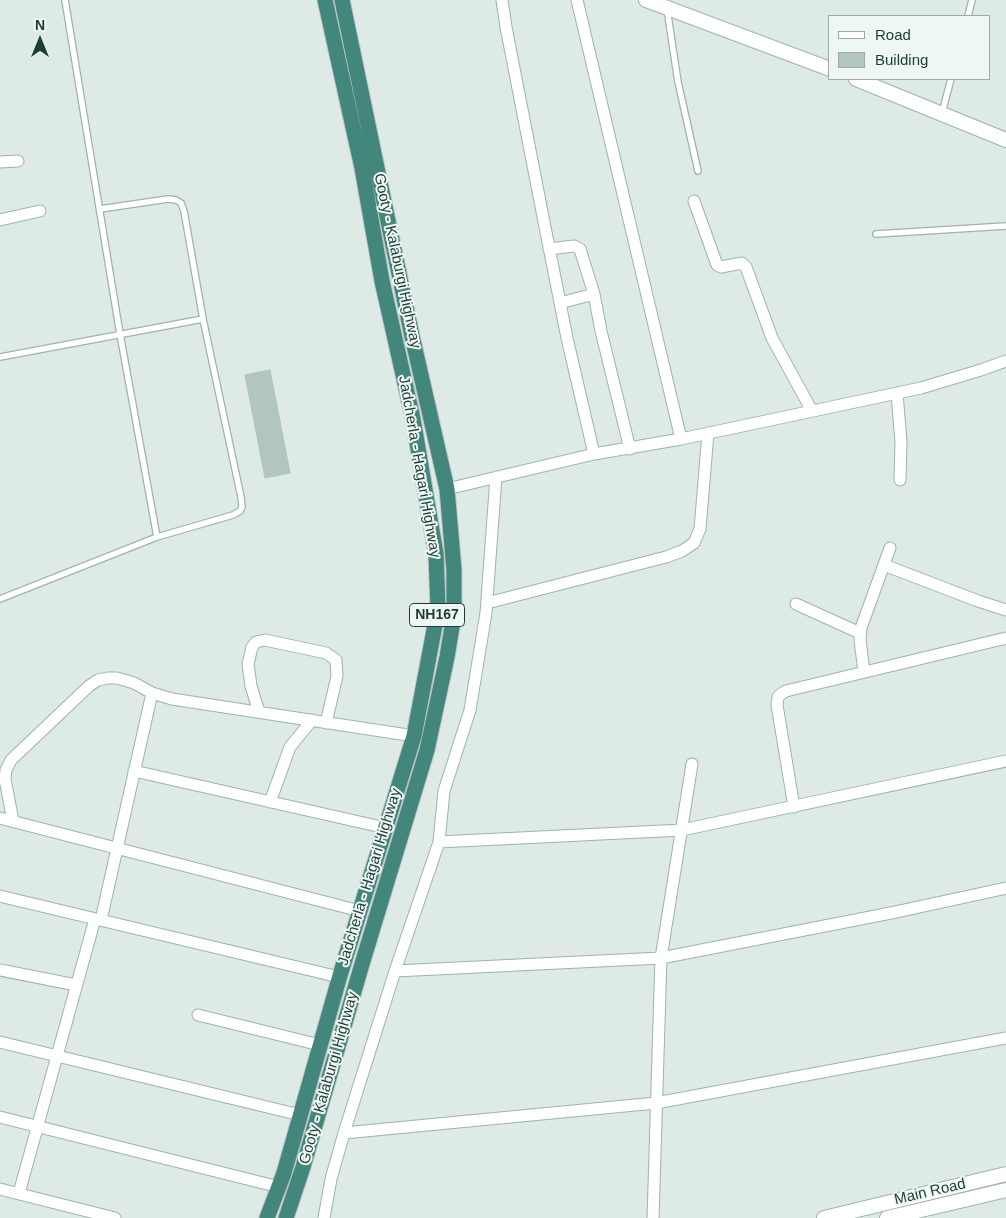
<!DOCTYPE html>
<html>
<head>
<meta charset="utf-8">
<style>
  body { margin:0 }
  #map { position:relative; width:1006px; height:1218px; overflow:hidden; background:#ddeae6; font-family:Arial,sans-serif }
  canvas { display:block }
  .legend { position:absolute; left:828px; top:15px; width:162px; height:65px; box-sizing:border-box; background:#eef7f3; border:1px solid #9baca7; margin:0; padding:6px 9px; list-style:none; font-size:15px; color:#1e3b35 }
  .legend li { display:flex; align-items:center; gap:10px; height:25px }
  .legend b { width:25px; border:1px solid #9baca7 }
  .north { position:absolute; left:15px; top:15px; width:50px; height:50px; -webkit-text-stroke:4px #eef7f3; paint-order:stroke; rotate:0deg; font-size:14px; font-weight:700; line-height:20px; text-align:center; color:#1e3b35 }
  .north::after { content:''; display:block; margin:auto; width:18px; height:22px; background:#1e3b35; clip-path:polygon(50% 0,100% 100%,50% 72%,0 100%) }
</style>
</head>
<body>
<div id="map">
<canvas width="1006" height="1218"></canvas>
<ul class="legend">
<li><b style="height:6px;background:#fff"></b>Road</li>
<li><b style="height:14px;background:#b2c5bf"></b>Building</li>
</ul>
<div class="north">N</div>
</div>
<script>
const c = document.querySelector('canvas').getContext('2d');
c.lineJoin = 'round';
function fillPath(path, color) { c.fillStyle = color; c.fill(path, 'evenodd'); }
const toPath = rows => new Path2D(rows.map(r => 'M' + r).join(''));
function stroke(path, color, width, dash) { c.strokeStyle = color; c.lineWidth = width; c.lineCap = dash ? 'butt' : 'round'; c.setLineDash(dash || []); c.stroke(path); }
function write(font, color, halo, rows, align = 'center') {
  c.font = font + ' Arial,sans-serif'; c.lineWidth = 4; c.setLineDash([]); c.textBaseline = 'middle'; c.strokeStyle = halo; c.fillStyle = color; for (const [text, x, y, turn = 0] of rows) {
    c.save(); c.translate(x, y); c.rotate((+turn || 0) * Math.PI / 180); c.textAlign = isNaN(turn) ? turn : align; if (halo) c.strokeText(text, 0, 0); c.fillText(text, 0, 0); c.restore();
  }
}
const building = toPath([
  [270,370,290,473,265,478,245,375,270,370]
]);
const service = toPath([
  [65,0,120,334,157,537],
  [667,9,678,82,698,171],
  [968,16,972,0],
  [942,113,951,79],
  [876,234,1006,226],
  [0,357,203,319],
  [0,599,157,537,233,515,240,511,242,507,241,497,203,319,184,211,181,203,176,200,168,199,100,209]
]);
const minor = toPath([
  [502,0,506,27,545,227,567,338,594,454],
  [577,0,681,439],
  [0,162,18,161],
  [694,201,717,265,721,267,742,263,746,267,772,338,812,411],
  [0,220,40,211],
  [549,249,574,246,580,249,594,294,601,331,630,449],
  [560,303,594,294],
  [897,393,901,442,900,480],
  [447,489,594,454,681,439,921,388,981,370,1006,361],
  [884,565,978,601,1006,610],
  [487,603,666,557,682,551,694,543,700,529,708,433],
  [796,604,860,633],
  [864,672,860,640,861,628,890,548],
  [259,712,251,686,248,664,252,647,256,642,265,640,326,653,336,660,337,676,326,723],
  [134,771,386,828],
  [270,802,290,747,312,720],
  [794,807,777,705,778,697,781,694,786,691,1006,638],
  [0,818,360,911],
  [13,821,5,779,6,770,11,760,89,686,98,680,108,678,117,678,134,683,152,693,172,699,414,736],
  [439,842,682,830,1006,761],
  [0,896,339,977],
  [101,920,152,693],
  [0,970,76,985],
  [395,971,661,958,891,913,1006,888],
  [198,1015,320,1045],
  [0,1042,300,1115],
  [0,1117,279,1187],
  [344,1133,656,1103,1006,1038],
  [0,1189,115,1218],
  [19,1193,95,919],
  [324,1218,331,1179,344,1133,395,971,439,842,444,791,470,710,486,613,496,477],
  [653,1218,661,958,692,764]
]);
const tertiary = toPath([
  [646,0,830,69],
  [856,79,1006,140],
  [824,1218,1006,1174],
  [887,1218,1006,1190]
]);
const trunk = toPath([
  [267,1218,284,1173,341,972,414,736,438,609,436,554,413,419,382,281,362,168,325,0],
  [286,1218,303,1167,362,964,427,750,447,657,454,615,454,570,447,489,412,336,342,0]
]);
const shields = [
  [437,615,55]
];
const shieldNames = [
  ["NH167",437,615]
];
const streetNames = [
  ["Gooty - Kalaburgi Highway",397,261,78],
  ["Jadcherla - Hagari Highway",419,467,80],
  ["Jadcherla - Hagari Highway",370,877,-73],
  ["Gooty - Kalaburgi Highway",329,1078,-74],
  ["Main Road",930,1192,-13]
];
fillPath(building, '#b2c5bf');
stroke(building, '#afc4bd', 1);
stroke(service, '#a0b2ad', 8);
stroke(minor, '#a0b2ad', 13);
stroke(tertiary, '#a0b2ad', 16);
stroke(trunk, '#bcc4c2', 17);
stroke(service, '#fff', 5.5);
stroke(minor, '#fff', 11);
stroke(tertiary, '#fff', 14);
stroke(trunk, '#43867c', 15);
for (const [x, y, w] of shields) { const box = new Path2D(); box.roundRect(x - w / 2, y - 11.5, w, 23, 4); c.fillStyle = '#eef7f3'; c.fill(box); stroke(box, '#1e3b35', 1); }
write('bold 14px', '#1e3b35', null, shieldNames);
write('15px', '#1e3b35', '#eef7f3', streetNames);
</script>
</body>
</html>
